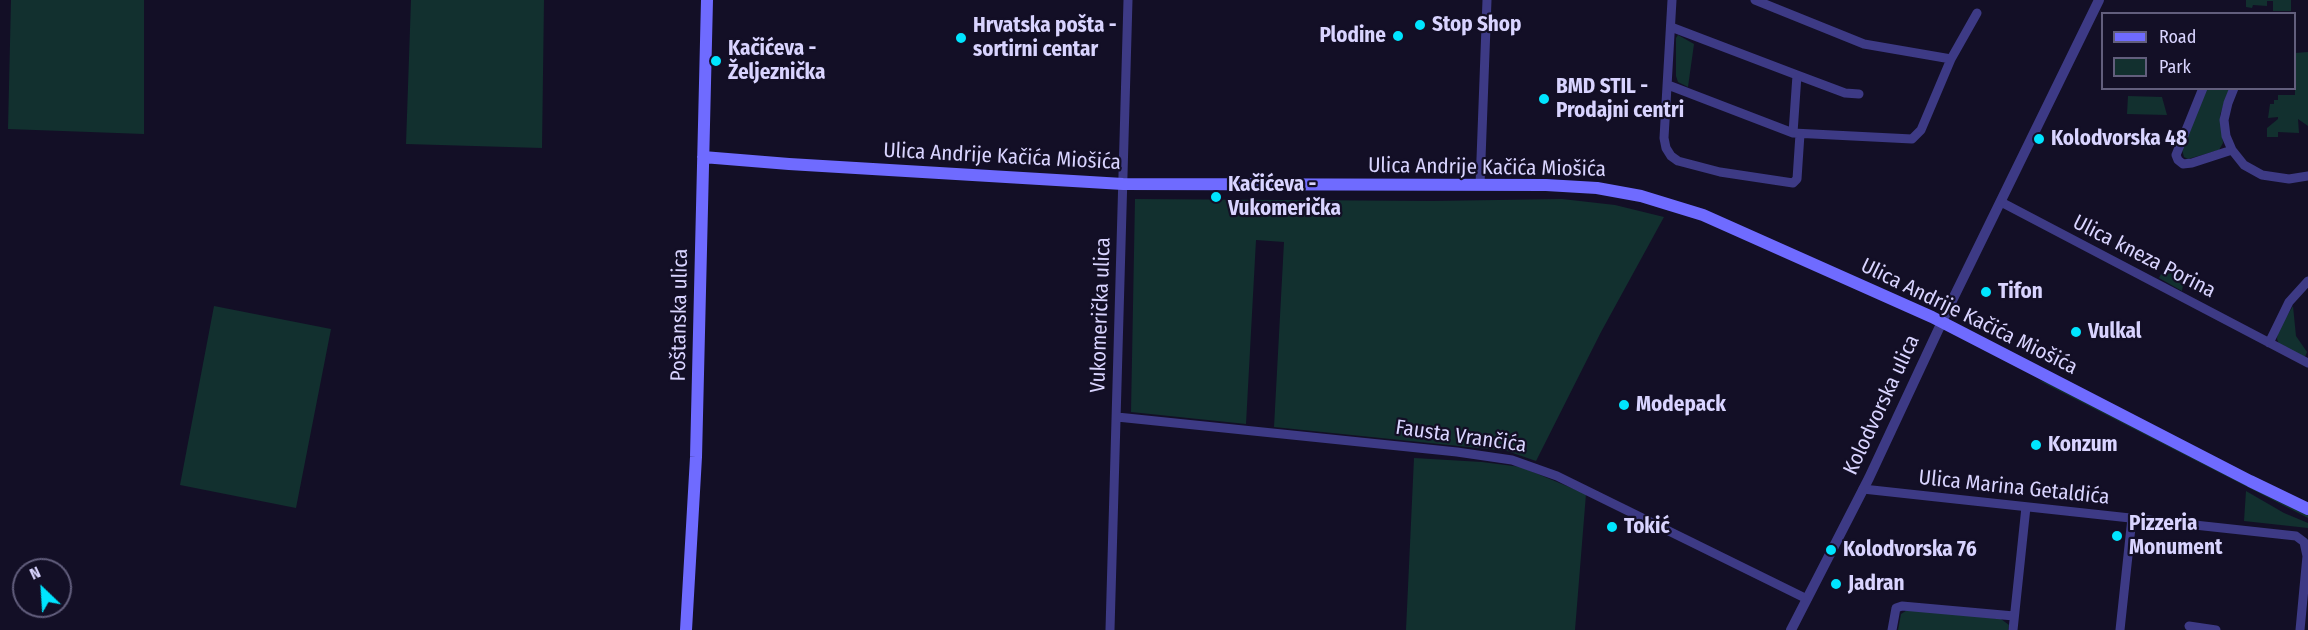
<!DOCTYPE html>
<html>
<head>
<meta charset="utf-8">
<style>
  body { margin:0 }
  #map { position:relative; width:2308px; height:630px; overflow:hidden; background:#130f26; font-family:"Fira Sans Condensed",sans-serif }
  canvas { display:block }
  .legend { position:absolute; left:2101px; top:12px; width:195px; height:78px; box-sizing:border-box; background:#130f26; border:2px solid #625e7d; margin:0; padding:8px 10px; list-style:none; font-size:18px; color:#d9d4ff }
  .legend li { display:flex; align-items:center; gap:12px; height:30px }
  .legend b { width:30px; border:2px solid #625e7d }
  .north { position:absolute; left:12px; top:558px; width:60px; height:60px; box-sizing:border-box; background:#130f26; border:2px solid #625e7d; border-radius:50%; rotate:335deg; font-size:16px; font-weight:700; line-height:24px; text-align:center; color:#d9d4ff }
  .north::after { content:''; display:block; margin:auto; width:21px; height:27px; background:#00e5ff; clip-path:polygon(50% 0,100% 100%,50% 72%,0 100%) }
</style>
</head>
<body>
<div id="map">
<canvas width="2308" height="630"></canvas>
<ul class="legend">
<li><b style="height:8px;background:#6f6bff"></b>Road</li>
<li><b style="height:16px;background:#12302f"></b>Park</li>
</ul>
<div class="north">N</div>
</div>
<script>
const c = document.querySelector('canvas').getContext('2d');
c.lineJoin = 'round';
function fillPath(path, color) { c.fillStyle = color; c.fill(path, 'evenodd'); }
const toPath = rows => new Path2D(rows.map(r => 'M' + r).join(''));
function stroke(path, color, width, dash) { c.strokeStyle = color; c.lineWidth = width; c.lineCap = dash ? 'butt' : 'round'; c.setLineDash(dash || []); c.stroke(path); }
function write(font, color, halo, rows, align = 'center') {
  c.font = font + ' "Fira Sans Condensed",sans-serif'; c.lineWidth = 4.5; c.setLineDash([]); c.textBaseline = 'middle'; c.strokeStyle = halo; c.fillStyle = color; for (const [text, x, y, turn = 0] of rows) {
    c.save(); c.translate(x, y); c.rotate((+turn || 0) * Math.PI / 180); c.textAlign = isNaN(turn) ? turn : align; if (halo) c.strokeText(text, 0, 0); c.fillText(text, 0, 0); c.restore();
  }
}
const green = toPath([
  [11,0,144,0,144,134,8,129],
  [411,0,544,0,542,148,406,144],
  [2246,0,2291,0,2291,11,2273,11,2273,1,2267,1,2267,6,2253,5,2252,8,2246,7],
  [1678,35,1694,44,1688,87,1678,82,1676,76,1676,38],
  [2308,52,2308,126,2298,119,2299,133,2278,132,2278,137,2267,137,2267,128,2278,119,2278,117,2268,118,2270,104,2274,104,2274,100,2278,100,2278,95,2295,95,2295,53],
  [2206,89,2229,89,2220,115,2223,143,2219,150,2188,159,2184,157,2182,150],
  [2128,96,2162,97,2167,115,2127,114],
  [1135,199,1432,201,1562,199,1615,205,1664,217,1601,332,1536,461,1507,451,1274,427,1284,242,1256,240,1246,424,1131,412],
  [2177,273,2184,280,2182,291,2159,278,2161,274],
  [214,306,331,329,296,508,180,485],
  [2293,306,2296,336,2307,352,2305,357,2279,344,2277,339,2278,330],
  [2038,380,2048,383,2308,514,2308,518],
  [1414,458,1482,462,1521,467,1586,494,1575,630,1406,630],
  [2246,491,2284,513,2308,523,2308,528,2244,521],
  [1909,609,2001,619,2009,625,2008,630,1898,630,1901,614]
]);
const minor = toPath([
  [1672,0,1664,138,1666,148,1671,156,1678,161,1720,172,1793,183,1797,179,1800,134],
  [1755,0,1864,44,1951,59],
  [1671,27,1797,75,1845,93,1859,94],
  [1668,85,1793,133,1912,139,1921,130,1951,59,1977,13],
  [2203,88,2176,155,2178,160,2183,164,2192,163,2232,150,2226,136,2224,120,2228,103,2234,88],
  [1793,133,1797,75],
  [2232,150,2244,165,2262,175,2289,179,2308,176],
  [1480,185,1487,0],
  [2001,202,2308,363],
  [2269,343,2289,302,2308,281],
  [1117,417,1457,452,1512,460,1557,476,1807,599],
  [1863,489,2296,536,2304,542,2307,556,2300,630],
  [2189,626,2216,630],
  [1110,630,1128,0],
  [1892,630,1896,608,1902,606,2014,616],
  [2013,630,2026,507],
  [2120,630,2132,518]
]);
const tertiary = toPath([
  [1791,630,1869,478,1948,309,2099,0]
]);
const secondary = toPath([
  [703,157,789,164,1123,184,1546,185,1597,188,1641,196,1703,215,1932,317,2250,481,2308,509],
  [686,630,696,457,707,0]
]);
const markers = [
  [1420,25,6,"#00e5ff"],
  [1398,36,6,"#00e5ff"],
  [961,38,6,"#00e5ff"],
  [716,61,6,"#00e5ff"],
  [1544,99,6,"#00e5ff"],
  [2039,139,6,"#00e5ff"],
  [1216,197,6,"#00e5ff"],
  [1986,292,6,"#00e5ff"],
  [2076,332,6,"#00e5ff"],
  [1624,405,6,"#00e5ff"],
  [2036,445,6,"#00e5ff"],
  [1612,527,6,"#00e5ff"],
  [2117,536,6,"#00e5ff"],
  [1831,550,6,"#00e5ff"],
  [1836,584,6,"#00e5ff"]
];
const poiNames = [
  ["Stop Shop",1432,25],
  ["Hrvatska pošta -",973,26],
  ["sortirni centar",973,50],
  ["Plodine",1386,36,"right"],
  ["Kačićeva -",728,49],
  ["Željeznička",728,73],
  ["BMD STIL -",1556,87],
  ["Prodajni centri",1556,111],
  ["Kolodvorska 48",2051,139],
  ["Kačićeva -",1228,185],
  ["Vukomerička",1228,209],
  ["Tifon",1998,292],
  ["Vulkal",2088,332],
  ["Modepack",1636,405],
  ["Konzum",2048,445],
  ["Pizzeria",2129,524],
  ["Monument",2129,548],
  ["Tokić",1624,527],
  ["Kolodvorska 76",1843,550],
  ["Jadran",1848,584]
];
const streetNames = [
  ["Ulica Andrije Kačića Miošića",1002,157,3],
  ["Ulica Andrije Kačića Miošića",1487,168,1],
  ["Ulica kneza Porina",2144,257,27],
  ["Poštanska ulica",680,315,-89],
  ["Vukomerička ulica",1101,315,-88],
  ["Ulica Andrije Kačića Miošića",1969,317,26],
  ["Kolodvorska ulica",1882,405,-65],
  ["Fausta Vrančića",1461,437,8],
  ["Ulica Marina Getaldića",2014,488,6]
];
fillPath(green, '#12302f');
stroke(minor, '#3d3a85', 9);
stroke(tertiary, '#3d3a85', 10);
stroke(secondary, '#6f6bff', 12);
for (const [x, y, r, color] of markers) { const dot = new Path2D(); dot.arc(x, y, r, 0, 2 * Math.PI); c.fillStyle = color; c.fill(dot); stroke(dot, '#130f26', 2); }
write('bold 21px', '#d9d4ff', '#130f26', poiNames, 'left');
write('21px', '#d9d4ff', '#130f26', streetNames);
</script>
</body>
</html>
